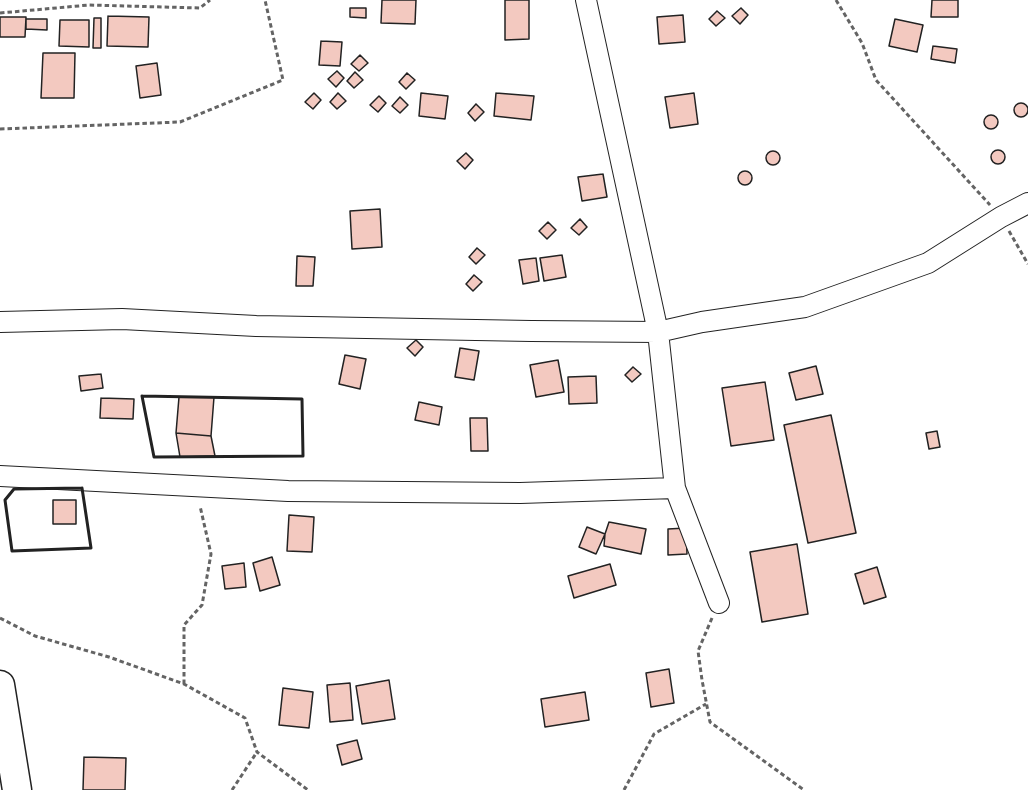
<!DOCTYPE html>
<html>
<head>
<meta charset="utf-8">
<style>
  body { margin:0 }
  canvas { display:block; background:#fff }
</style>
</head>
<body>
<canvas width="1028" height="790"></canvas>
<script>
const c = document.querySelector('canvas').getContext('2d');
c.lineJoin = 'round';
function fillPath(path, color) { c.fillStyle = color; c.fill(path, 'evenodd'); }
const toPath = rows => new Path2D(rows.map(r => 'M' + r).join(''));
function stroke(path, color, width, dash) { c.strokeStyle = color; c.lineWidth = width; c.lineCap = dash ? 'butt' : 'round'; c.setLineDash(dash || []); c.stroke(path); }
const building = toPath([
  [382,0,416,0,415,24,381,23,382,0],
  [505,0,529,0,529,39,505,40,505,0],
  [932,0,958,0,958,17,931,17,932,0],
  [350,8,366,8,366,18,350,17,350,8],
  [741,8,748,15,740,24,732,16,741,8],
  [717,11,725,18,716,26,709,19,717,11],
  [683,15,685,42,659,44,657,17,683,15],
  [108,16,149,17,148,47,107,46,108,16],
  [0,17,26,17,25,37,0,37,0,17],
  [94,18,101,18,101,48,93,48,94,18],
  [26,19,47,19,47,30,26,29,26,19],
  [895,19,923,25,917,52,889,46,895,19],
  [60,20,89,20,89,47,59,46,60,20],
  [321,41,342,42,340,66,319,65,321,41],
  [933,46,957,49,955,63,931,59,933,46],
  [43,53,75,53,74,98,41,98,43,53],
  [360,55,368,63,359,71,351,64,360,55],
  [157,63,161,95,140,98,136,66,157,63],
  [337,71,344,78,336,87,328,79,337,71],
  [355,72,363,80,354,88,347,81,355,72],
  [407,73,415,80,406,89,399,82,407,73],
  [314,93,321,100,313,109,305,102,314,93],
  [338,93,346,101,337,109,330,102,338,93],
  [421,93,448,96,445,119,419,116,421,93],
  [496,93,534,96,531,120,494,116,496,93],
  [694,93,698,124,670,128,665,97,694,93],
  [379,96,386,103,378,112,370,105,379,96],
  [400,97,408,105,400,113,392,106,400,97],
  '1014 110a7 7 0 1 1 14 0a7 7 0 1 1-14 0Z',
  [476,104,484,112,475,121,468,113,476,104],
  '984 122a7 7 0 1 1 14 0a7 7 0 1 1-14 0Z',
  '991 157a7 7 0 1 1 14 0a7 7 0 1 1-14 0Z',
  '766 158a7 7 0 1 1 14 0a7 7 0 1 1-14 0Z',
  [466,153,473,160,465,169,457,161,466,153],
  '738 178a7 7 0 1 1 14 0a7 7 0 1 1-14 0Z',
  [603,174,607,197,582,201,578,177,603,174],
  [380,209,382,247,352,249,350,211,380,209],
  [580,219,587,227,579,235,571,228,580,219],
  [548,222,556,230,547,239,539,231,548,222],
  [477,248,485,255,476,264,469,257,477,248],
  [562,255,566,277,544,281,540,258,562,255],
  [297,256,315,257,313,286,296,286,297,256],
  [536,258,539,281,523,284,519,260,536,258],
  [474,275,482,282,473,291,466,284,474,275],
  [416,340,423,347,415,356,407,348,416,340],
  [460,348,479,351,474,380,455,377,460,348],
  [345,355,366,359,360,389,339,384,345,355],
  [558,360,564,392,536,397,530,365,558,360],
  [816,366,823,394,796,400,789,373,816,366],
  [633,367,641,374,632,382,625,375,633,367],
  [101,374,103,388,81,391,79,376,101,374],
  [596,376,597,403,569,404,568,377,596,376],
  [765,382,774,440,731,446,722,388,765,382],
  [179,397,214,397,211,436,176,433,179,397],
  [101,398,134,399,133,419,100,418,101,398],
  [419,402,442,407,439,425,415,420,419,402],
  [831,415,856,533,808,543,784,425,831,415],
  [470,418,487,418,488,451,471,451,470,418],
  [937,431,940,447,929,449,926,433,937,431],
  [176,433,211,436,215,456,180,457,176,433],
  [53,500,76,500,76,524,53,524,53,500],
  [289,515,314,517,312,552,287,551,289,515],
  [609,522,646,529,641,554,604,546,605,534,609,522],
  [587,527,605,534,596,554,579,547,587,527],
  [686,528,687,554,668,555,668,529,686,528],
  [797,544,808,614,762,622,750,552,797,544],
  [272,557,280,585,260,591,253,563,272,557],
  [244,563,246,587,225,589,222,566,244,563],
  [610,564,616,585,574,598,568,576,610,564],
  [877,567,886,597,864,604,855,574,877,567],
  [669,669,674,703,651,707,646,673,669,669],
  [389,680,395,719,362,724,356,686,389,680],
  [350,683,353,720,330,722,327,685,350,683],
  [283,688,313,692,309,728,279,725,283,688],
  [585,692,589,720,545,727,541,699,585,692],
  [357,740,362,759,342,765,337,745,357,740],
  [84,757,126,758,125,790,83,790,84,757]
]);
const path = toPath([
  [836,0,862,43,876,80,990,205],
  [0,13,89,5,200,8,210,0],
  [0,129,180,122,283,80,265,0],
  [1009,231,1028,264],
  [0,618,35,636,109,657,184,684,245,718,257,752,308,790],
  [712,618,698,651,702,680,710,722,804,790],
  [184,684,184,625,202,605,211,554,200,506],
  [232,790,257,752],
  [624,790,654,734,706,704]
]);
const minor = toPath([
  [586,0,658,332,675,488,719,603],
  [0,322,122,319,256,326,531,331,658,332,702,322,805,307,928,263,1001,217,1028,203],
  [0,476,288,491,520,493,675,488]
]);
const highway = toPath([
  [0,685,17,790]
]);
const wall = toPath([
  [142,396,302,399,303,456,154,457,142,396],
  [82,488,91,548,12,551,5,500,14,489,82,488]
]);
fillPath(building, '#f3c9c0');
stroke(building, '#222', 1.5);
stroke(minor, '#222', 22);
stroke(highway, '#222', 31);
stroke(path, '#646464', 3, [4.5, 3]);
stroke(minor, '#fff', 20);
stroke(highway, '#fff', 28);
stroke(wall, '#222', 3);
</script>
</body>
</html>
